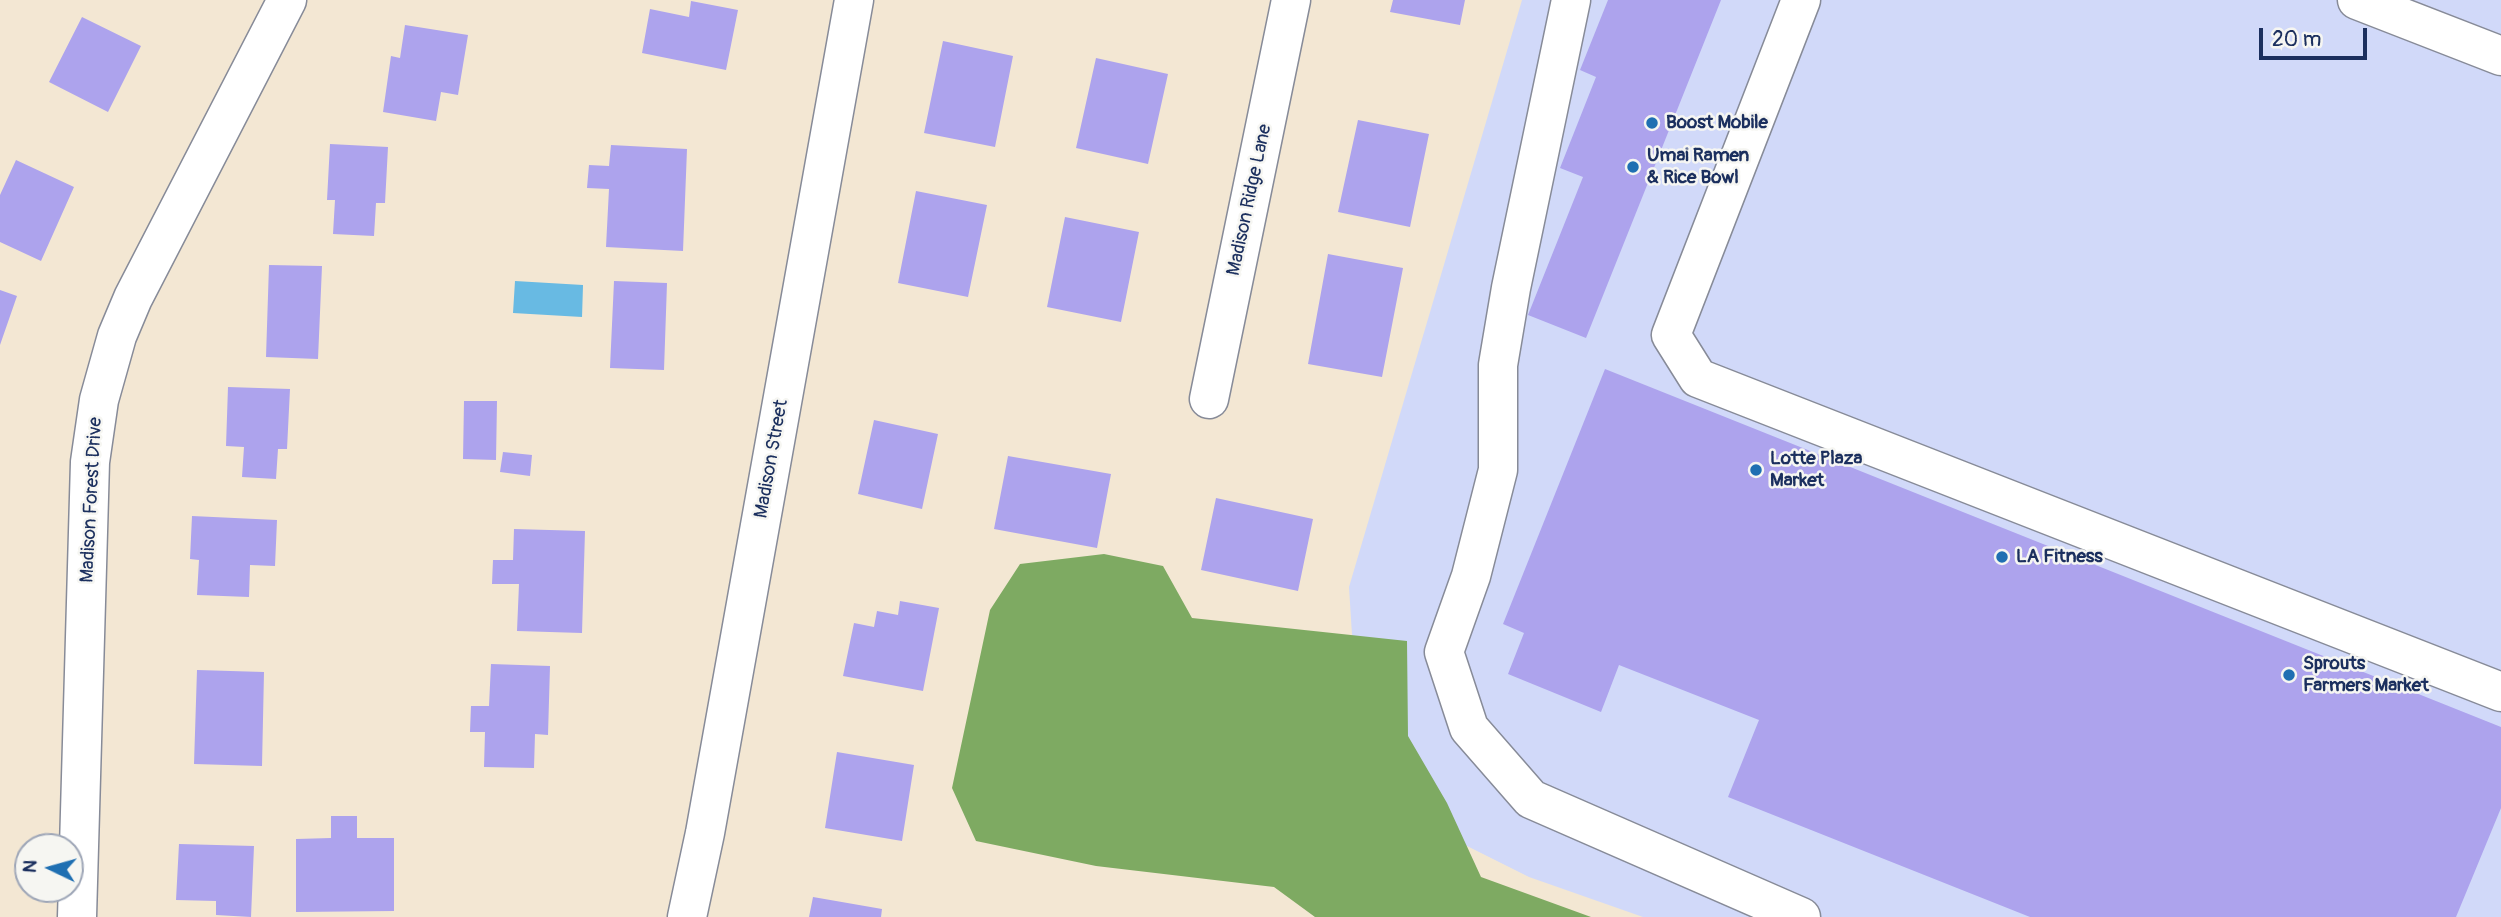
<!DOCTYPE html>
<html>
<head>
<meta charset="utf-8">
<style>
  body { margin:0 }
  #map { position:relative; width:2501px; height:917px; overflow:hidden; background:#f3e7d3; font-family:Pangolin,sans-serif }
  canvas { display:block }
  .north { position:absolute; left:14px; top:833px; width:70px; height:70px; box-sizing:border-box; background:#f6f6f2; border:2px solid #9ea6b7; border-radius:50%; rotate:275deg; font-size:19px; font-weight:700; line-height:28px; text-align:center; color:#1b2f5e }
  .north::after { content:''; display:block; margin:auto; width:24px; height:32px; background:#1f6fb2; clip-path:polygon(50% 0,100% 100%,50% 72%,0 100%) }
  .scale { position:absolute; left:2259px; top:28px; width:108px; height:32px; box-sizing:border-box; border:4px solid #1b2f5e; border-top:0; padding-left:9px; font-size:21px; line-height:24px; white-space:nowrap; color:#1b2f5e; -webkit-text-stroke:5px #f6f6f2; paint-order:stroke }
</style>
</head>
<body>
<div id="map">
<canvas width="2501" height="917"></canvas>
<div class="north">N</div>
<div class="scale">20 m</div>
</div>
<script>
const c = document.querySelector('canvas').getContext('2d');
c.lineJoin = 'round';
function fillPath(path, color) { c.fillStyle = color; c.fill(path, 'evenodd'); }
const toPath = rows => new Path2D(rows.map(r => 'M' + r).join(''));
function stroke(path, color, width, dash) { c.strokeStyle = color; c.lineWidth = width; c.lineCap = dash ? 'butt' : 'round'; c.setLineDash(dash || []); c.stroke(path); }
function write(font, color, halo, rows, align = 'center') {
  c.font = font + ' Pangolin,sans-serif'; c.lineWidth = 5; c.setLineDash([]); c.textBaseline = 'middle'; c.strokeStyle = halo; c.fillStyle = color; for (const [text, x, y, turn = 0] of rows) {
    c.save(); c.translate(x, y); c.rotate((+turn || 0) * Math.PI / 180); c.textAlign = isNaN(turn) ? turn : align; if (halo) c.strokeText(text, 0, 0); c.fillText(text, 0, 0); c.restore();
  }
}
const built = toPath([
  [1522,0,2501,0,2501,917,1643,917,1529,877,1417,821,1359,745,1349,587]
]);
const forest = toPath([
  [1104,554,1163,566,1192,618,1407,641,1408,736,1447,803,1481,877,1591,917,1315,917,1274,887,1096,866,976,841,952,788,990,610,1020,564]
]);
const water = toPath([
  [515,281,583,285,582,317,513,313]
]);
const building = toPath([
  [1393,0,1465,0,1460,25,1390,12],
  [1608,0,1721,0,1586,338,1528,315,1583,177,1560,168,1596,77,1580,70],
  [691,1,738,10,726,70,642,53,650,9,689,17],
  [82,17,141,46,108,112,49,82],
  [405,25,468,35,458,95,441,92,436,121,383,112,391,56,400,58],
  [943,41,1013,56,995,147,924,133],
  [1096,58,1168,74,1148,164,1076,148],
  [1358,120,1429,134,1410,227,1338,212],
  [330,144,388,147,385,203,376,203,374,236,333,234,335,200,327,200],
  [611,145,687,149,683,251,606,247,609,189,587,188,589,165,609,166],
  [16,160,74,187,41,261,0,242,0,195],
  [916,191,987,205,968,297,898,283],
  [1065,217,1139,232,1121,322,1047,307],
  [1328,254,1403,268,1382,377,1308,364],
  [269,265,322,266,318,359,266,357],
  [614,281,667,283,664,370,610,368],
  [0,290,17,296,0,345],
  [1605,369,2501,727,2501,808,2456,917,2030,917,1728,797,1759,720,1619,665,1601,712,1508,674,1524,633,1503,624],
  [228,387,290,389,287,449,278,449,276,479,242,477,244,447,226,446],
  [464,401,497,401,496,460,463,459],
  [874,420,938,434,922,509,858,494],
  [503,452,532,455,530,476,500,472],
  [1008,456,1111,474,1097,548,994,529],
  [1216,498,1313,519,1298,591,1201,570],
  [192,516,277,520,275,566,250,565,249,597,197,595,199,560,190,559],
  [514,529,585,531,582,633,517,631,519,584,492,584,493,560,513,560],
  [900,601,939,608,923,691,843,676,854,623,874,627,877,611,898,615],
  [491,664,550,666,548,735,535,734,534,768,484,767,485,732,470,732,471,706,489,706],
  [197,670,264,672,262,766,194,764],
  [837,752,914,765,902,841,825,828],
  [331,816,357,816,357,838,394,838,394,911,296,912,296,839,331,838],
  [179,844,254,846,251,917,216,915,216,901,176,900],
  [813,897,882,909,881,917,809,917]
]);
const minor = toPath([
  [1571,0,1511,288,1498,365,1498,470,1471,576,1444,652,1469,728,1531,799,1801,917],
  [1801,0,1671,335,1698,378,2501,692],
  [2357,0,2501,56],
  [1209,399,1291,0],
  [77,917,90,462,99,400,117,336,133,298,287,0],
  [687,917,705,833,854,0]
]);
const markers = [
  [1652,123,7,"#1f6fb2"],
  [1633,167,7,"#1f6fb2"],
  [1756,470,7,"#1f6fb2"],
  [2002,557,7,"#1f6fb2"],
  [2289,675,7,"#1f6fb2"]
];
const poiNames = [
  ["Boost Mobile",1666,123],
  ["Umai Ramen",1647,156],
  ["& Rice Bowl",1647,178],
  ["Lotte Plaza",1770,459],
  ["Market",1770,481],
  ["LA Fitness",2016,557],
  ["Sprouts",2303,664],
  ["Farmers Market",2303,686]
];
const streetNames = [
  ["Madison Ridge Lane",1250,200,-78],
  ["Madison Street",772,459,-80],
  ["Madison Forest Drive",92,500,-87]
];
fillPath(built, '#d1d9f9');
fillPath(forest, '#7eaa62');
fillPath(water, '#68bae3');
fillPath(building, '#ada3ed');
stroke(minor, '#878b98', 41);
stroke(minor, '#fff', 38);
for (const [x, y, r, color] of markers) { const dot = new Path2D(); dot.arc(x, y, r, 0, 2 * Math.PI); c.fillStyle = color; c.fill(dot); stroke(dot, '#f6f6f2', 2.5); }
write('bold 19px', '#1b2f5e', '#f6f6f2', poiNames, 'left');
write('19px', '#1b2f5e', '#f6f6f2', streetNames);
</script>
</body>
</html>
